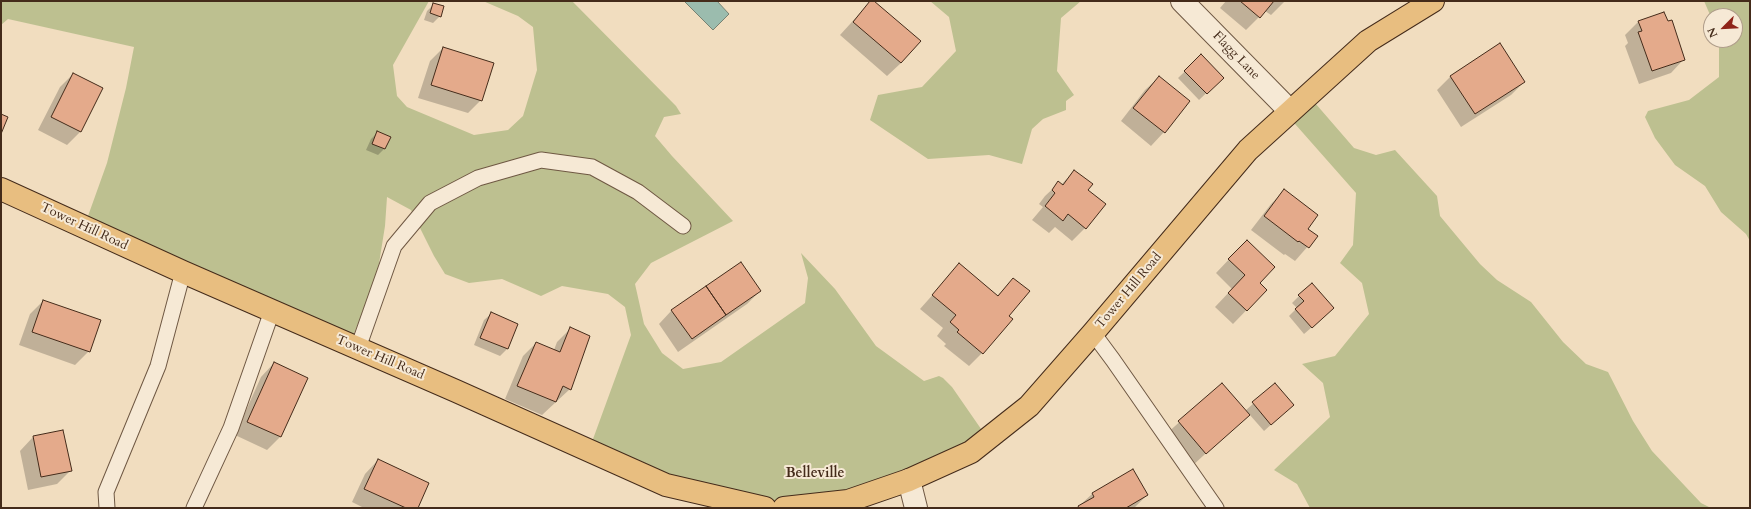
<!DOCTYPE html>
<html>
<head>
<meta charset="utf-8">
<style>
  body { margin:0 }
  #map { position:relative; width:1751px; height:509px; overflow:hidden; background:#f1ddbf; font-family:Cardo,serif }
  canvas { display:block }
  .frame { position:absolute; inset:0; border:2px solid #442b1a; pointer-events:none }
  .north { position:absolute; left:1703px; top:8px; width:40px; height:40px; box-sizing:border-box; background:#f6e9d5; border:1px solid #af9d8a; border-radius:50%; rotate:246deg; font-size:11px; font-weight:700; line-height:16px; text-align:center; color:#442b1a }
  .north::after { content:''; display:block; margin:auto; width:14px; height:18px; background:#8f2418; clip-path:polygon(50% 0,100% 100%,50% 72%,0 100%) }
</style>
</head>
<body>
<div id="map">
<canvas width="1751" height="509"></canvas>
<div class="frame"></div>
<div class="north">N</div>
</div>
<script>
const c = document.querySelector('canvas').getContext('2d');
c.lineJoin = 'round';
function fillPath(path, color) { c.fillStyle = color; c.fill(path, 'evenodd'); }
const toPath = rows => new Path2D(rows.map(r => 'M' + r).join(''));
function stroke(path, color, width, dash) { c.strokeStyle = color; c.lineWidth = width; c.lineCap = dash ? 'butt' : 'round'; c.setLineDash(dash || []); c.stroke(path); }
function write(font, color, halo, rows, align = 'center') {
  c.font = font + ' Cardo,serif'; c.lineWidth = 4; c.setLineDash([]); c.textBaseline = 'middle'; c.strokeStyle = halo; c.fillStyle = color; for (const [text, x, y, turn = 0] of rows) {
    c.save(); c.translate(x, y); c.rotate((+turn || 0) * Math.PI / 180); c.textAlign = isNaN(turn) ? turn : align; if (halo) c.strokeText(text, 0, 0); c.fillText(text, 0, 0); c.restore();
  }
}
const green = toPath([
  [1,1,429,1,393,65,397,96,407,107,474,135,508,130,523,116,537,70,533,27,518,16,483,1,572,1,676,106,681,114,664,117,655,136,672,156,733,221,651,263,635,284,644,324,662,353,683,369,721,362,805,303,808,278,801,253,835,289,876,346,924,381,939,376,943,378,952,387,988,439,902,481,755,508,589,450,631,335,625,307,608,294,562,286,541,296,502,279,469,283,445,274,434,256,411,210,387,197,385,226,377,276,349,346,83,230,107,163,126,88,134,47,8,19,1,25],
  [930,1,1081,1,1061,18,1057,71,1074,95,1066,101,1066,110,1043,119,1032,129,1022,164,989,155,928,159,870,120,878,95,922,87,956,51,949,17],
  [1704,1,1750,1,1750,241,1746,234,1721,212,1705,186,1675,165,1655,138,1645,117,1648,111,1689,100,1719,77,1719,40,1735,40,1735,16,1711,17],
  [1309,96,1354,148,1376,155,1395,150,1437,196,1440,216,1480,264,1497,280,1531,302,1563,342,1586,364,1608,372,1633,421,1652,451,1701,503,1711,508,1310,508,1297,484,1274,470,1330,417,1323,383,1302,364,1335,356,1369,314,1362,283,1340,263,1353,245,1356,193,1288,116]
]);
const water = toPath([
  [684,1,717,1,729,14,713,30,684,1]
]);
const shadow = toPath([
  [871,1,901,63,887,76,840,35],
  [1226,1,1285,1,1271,15,1265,11,1246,30,1220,8],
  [434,4,440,16,433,23,424,20,427,11],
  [1638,22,1684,59,1671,73,1639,84,1625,46,1628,43,1625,35],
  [1500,44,1524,82,1511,95,1461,127,1437,90,1450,77],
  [443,48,481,100,468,113,418,98,430,61],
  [1201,56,1222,78,1199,100,1178,78],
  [73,74,81,131,67,145,38,130,60,87],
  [1159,77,1189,101,1164,132,1151,146,1121,121,1145,90],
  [378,132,384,149,378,155,366,150,371,139],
  [1074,171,1087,190,1085,228,1072,241,1055,227,1049,233,1032,220,1043,207,1039,204,1045,196,1059,183,1061,185],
  [1284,191,1306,229,1316,237,1295,261,1285,254,1284,255,1251,230,1271,204],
  [1234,254,1266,290,1233,324,1215,307,1232,289,1216,273],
  [960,264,997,296,1013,279,1007,316,982,353,969,366,944,346,946,344,937,336,943,328,920,309],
  [760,291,747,304,678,352,659,324,672,310],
  [1299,296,1326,315,1304,334,1289,316,1297,308,1292,303],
  [43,301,89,351,75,365,19,345,30,314],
  [491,314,517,325,507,349,500,356,474,345,484,320],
  [570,329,570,389,542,415,505,399,523,356,536,343,554,350,557,342],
  [274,363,306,378,280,437,267,450,235,435,261,377],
  [1222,384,1245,411,1275,384,1293,405,1264,431,1249,414,1192,466,1165,435],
  [33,437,70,471,57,484,28,490,20,451],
  [378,460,417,508,364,508,352,502,365,474],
  [1133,470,1147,495,1134,508,1077,508,1092,494]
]);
const building = toPath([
  [870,1,874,1,921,41,901,63,853,22,870,1],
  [1240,1,1274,1,1260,18,1240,1],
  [433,3,444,6,441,17,430,13,433,3],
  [1664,12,1668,21,1672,20,1685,60,1652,71,1638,32,1642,31,1638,21,1664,12],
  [1500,43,1525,82,1475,114,1450,76,1500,43],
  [443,47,494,63,482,101,431,85,443,47],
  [1201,54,1224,78,1207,94,1184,71,1201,54],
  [73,73,103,88,81,132,51,117,73,73],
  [1159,76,1190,101,1165,133,1133,108,1159,76],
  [1,114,8,117,1,134,1,114],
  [377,131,391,137,385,149,372,144,377,131],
  [1074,170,1093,184,1088,190,1106,204,1086,229,1068,214,1063,221,1045,206,1055,193,1052,190,1058,181,1063,185,1074,170],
  [1284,189,1318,215,1308,229,1318,236,1309,248,1299,241,1298,242,1264,216,1284,189],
  [1247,240,1275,267,1260,283,1267,290,1247,311,1228,293,1245,275,1228,259,1247,240],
  [741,262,761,291,726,315,706,286,741,262],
  [959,263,998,296,1013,278,1030,291,1009,316,1013,319,983,354,957,332,959,330,950,322,956,315,932,295,959,263],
  [1312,283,1334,308,1312,328,1295,309,1304,301,1298,295,1312,283],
  [706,286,726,315,692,339,671,310,706,286],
  [43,300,101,320,90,352,32,332,43,300],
  [491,312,518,324,508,349,480,338,491,312],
  [570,327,590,336,571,390,563,386,556,402,517,386,536,342,560,352,570,327],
  [274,362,308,378,281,437,247,422,274,362],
  [1222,383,1250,415,1206,454,1178,421,1222,383],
  [1275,383,1294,405,1271,425,1252,402,1275,383],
  [63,430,72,471,41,477,33,436,63,430],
  [378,459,429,483,418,508,406,508,364,489,378,459],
  [1133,469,1148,495,1126,508,1079,508,1078,506,1094,497,1092,493,1133,469]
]);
const lane = toPath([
  [1093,333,1113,360,1216,508],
  [358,348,394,246,430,203,478,178,541,160,592,167,638,192,683,226],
  [107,508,106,492,158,366,183,272],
  [194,508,231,428,272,311]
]);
const street = toPath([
  [1182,1,1290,111],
  [909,480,916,508]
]);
const primary = toPath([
  [1,189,183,272,456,391,666,485,765,508],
  [784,508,848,501,909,480,971,452,1029,406,1093,333,1248,150,1368,41,1433,1]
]);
const streetNames = [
  ["Flagg Lane",1236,56,46],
  ["Tower Hill Road",84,227,25],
  ["Tower Hill Road",1129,291,-50],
  ["Tower Hill Road",380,358,23]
];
const neighbourhoodNames = [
  ["Belleville",815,474]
];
fillPath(green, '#bdc090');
fillPath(water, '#9bbcae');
stroke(water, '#788273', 1);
fillPath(shadow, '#0003');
fillPath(building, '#e4aa8b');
stroke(building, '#442b1a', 1);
stroke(lane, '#6f5843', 17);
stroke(street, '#6f5843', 24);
stroke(primary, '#442b1a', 24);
stroke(lane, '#f6e9d5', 15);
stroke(street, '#f6e9d5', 22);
stroke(primary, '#e8be80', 22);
write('13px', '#442b1a', '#f6e9d5', streetNames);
write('bold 14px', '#442b1a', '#f6e9d5', neighbourhoodNames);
</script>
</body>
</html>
